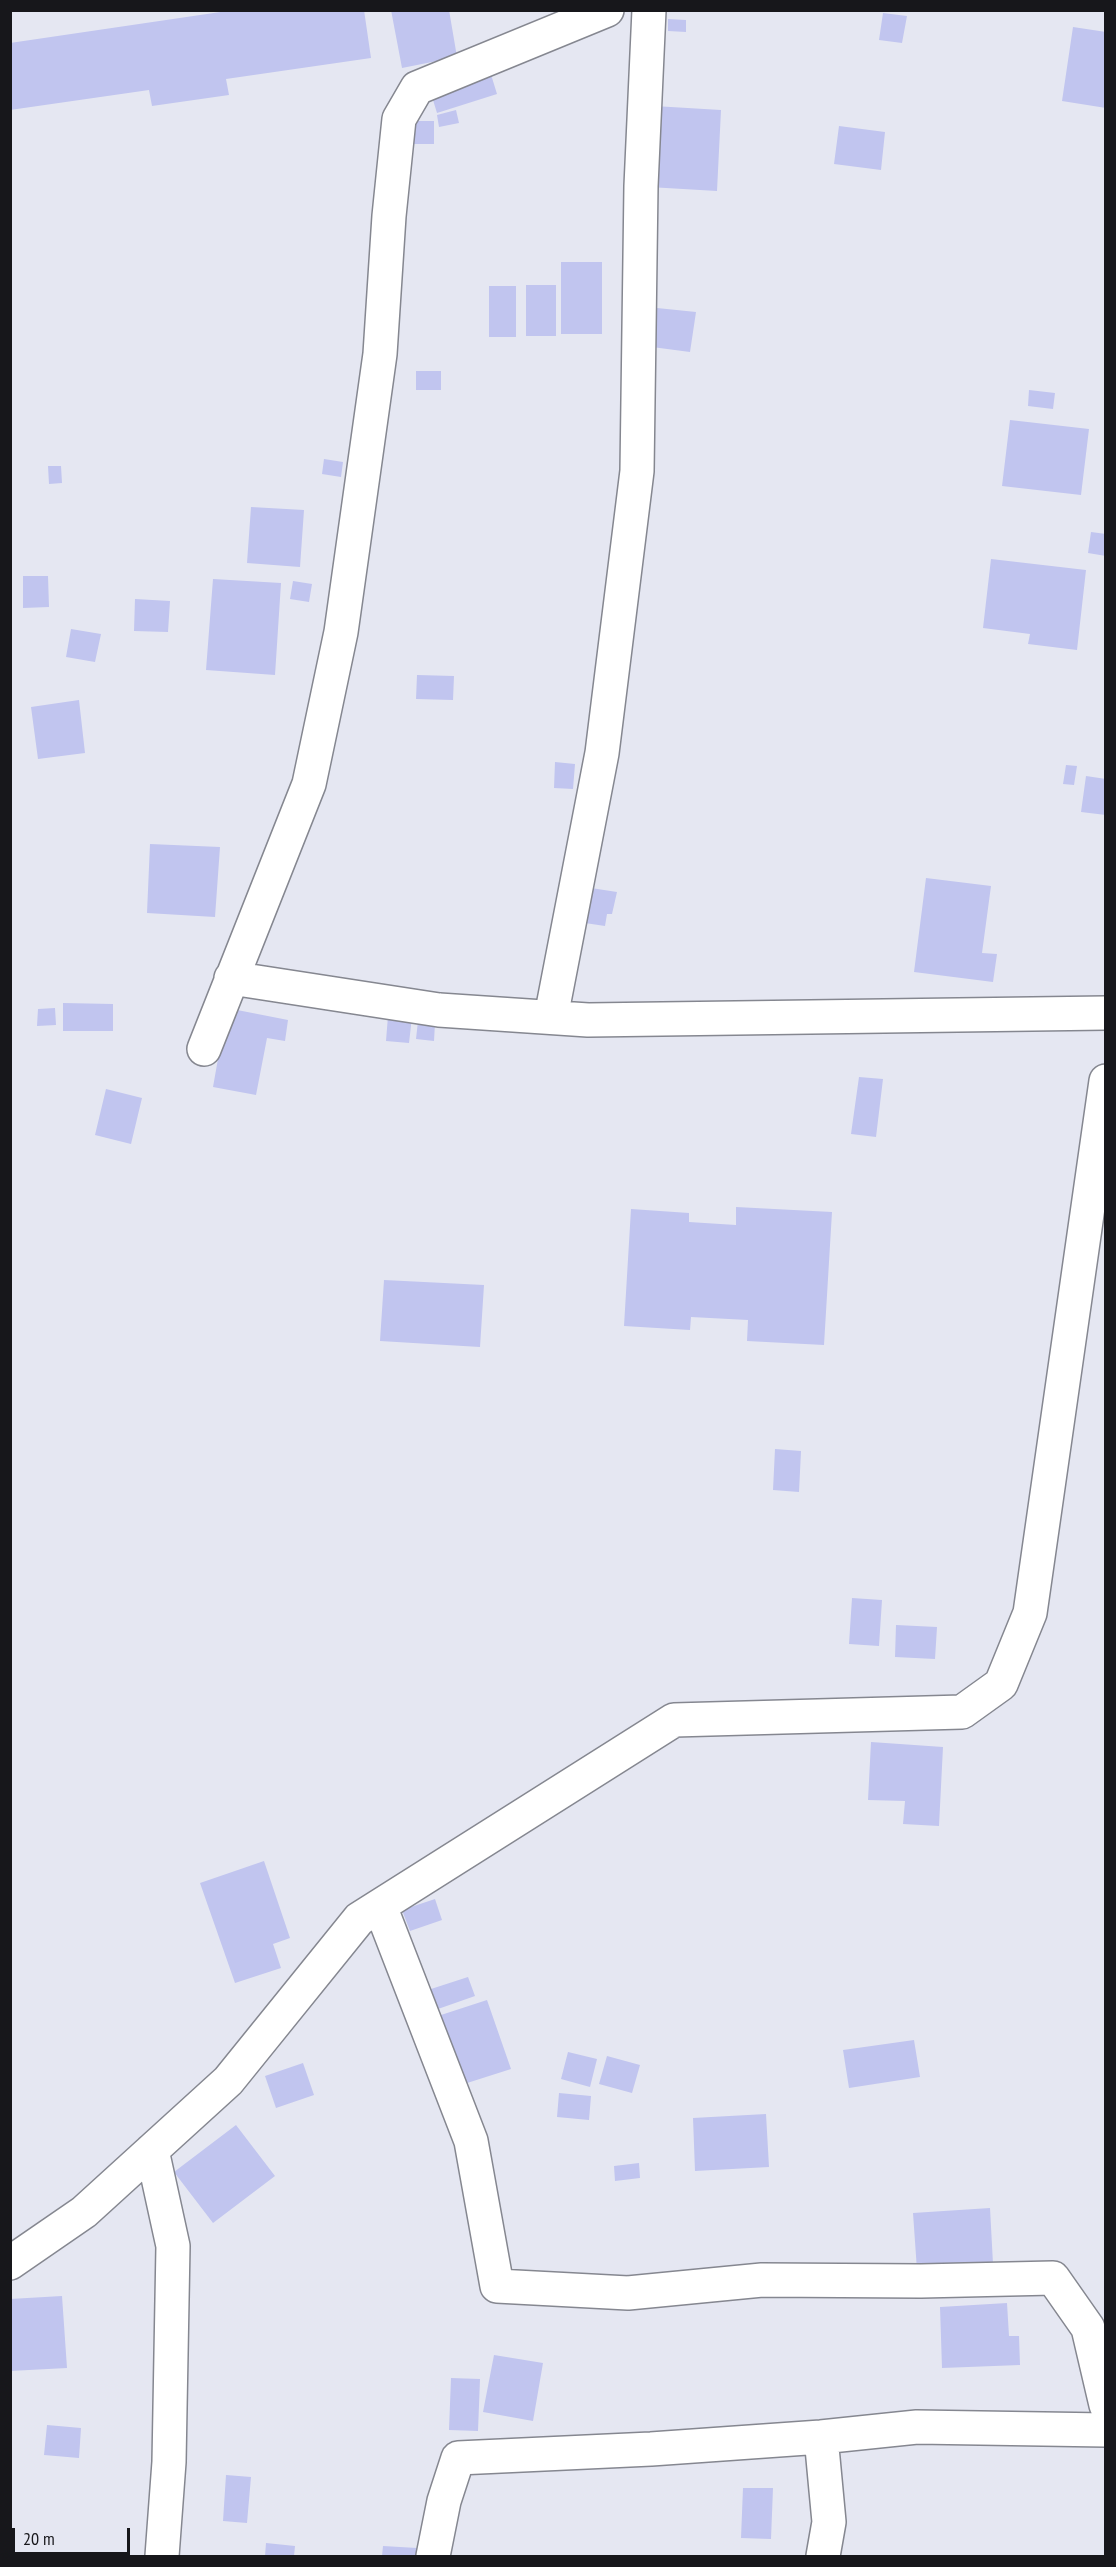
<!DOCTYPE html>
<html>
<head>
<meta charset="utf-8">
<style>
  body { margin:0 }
  #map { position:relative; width:1116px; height:2567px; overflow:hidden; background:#e5e7f2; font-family:"PT Sans Narrow",sans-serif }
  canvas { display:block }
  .frame { position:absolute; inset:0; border:12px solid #17171b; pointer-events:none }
  .scale { position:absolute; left:12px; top:2528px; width:118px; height:27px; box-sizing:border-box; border:3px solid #17171b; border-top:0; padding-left:8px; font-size:18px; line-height:21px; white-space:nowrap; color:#17171b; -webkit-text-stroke:4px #e5e7f2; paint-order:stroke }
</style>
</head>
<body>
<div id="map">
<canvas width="1116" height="2567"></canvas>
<div class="frame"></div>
<div class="scale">20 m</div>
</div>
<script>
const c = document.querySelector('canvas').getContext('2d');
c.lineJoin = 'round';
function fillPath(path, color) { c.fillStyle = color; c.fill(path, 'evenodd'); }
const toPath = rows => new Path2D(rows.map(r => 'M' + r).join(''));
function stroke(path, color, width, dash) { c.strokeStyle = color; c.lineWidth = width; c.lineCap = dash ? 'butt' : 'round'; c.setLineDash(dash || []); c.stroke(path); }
const building = toPath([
  [234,10,364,10,371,58,226,79,229,95,152,106,149,90,10,110,10,43],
  [391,10,449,10,457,57,402,68],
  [883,13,907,16,902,43,879,40],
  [668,19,686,20,686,32,668,31],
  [1073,27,1106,32,1106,108,1062,101],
  [489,68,497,94,437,113,429,87],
  [654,106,721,110,717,191,649,187],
  [456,110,459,123,439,127,437,115],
  [412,121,434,121,434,144,412,144],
  [839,126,885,132,881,170,834,164],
  [561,262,602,262,602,334,561,334],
  [526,285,556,285,556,336,526,336],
  [489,286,516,286,516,337,489,337],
  [657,308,696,312,690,352,652,347],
  [416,371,441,371,441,390,416,390],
  [1029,390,1055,393,1053,409,1028,406],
  [1010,420,1089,429,1081,495,1002,486],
  [324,459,343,462,341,477,322,474],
  [48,466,61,466,62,483,49,484],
  [251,507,304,510,300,567,247,563],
  [1091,532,1106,534,1106,556,1088,553],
  [991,559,1086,570,1077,650,1028,644,1030,634,983,628],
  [23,576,48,576,49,607,23,608],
  [213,579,281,583,275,675,206,670],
  [293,581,312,584,309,602,290,599],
  [135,599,170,601,168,632,134,631],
  [71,629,101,634,95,662,66,657],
  [417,675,454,676,453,700,416,699],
  [79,700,85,753,38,759,31,707],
  [555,762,575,764,573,789,554,788],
  [1066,765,1077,766,1074,785,1063,784],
  [1086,776,1106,779,1106,815,1081,812],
  [150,844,220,847,215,917,147,913],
  [926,878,991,886,982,953,997,954,993,982,914,972],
  [591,888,617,892,612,914,607,914,605,926,585,923],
  [63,1003,113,1004,113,1031,63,1031],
  [55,1008,56,1025,37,1026,38,1009],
  [227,1008,288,1020,285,1041,267,1038,256,1095,213,1087],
  [388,1016,412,1017,409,1043,386,1041],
  [418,1021,435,1023,434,1041,416,1039],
  [859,1077,883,1079,876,1137,851,1134],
  [106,1089,142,1098,131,1144,95,1135],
  [736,1207,832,1212,824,1345,747,1341,748,1320,691,1317,690,1330,624,1326,631,1209,689,1213,689,1222,736,1225],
  [384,1280,484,1285,480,1347,380,1341],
  [775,1449,801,1451,799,1492,773,1490],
  [852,1598,882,1600,879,1646,849,1644],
  [896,1625,937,1627,935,1659,895,1657],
  [871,1742,943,1747,939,1826,903,1824,905,1801,868,1800],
  [264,1861,290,1938,273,1944,281,1968,235,1983,200,1883],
  [435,1899,442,1920,410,1931,402,1910],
  [468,1977,475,1996,438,2009,431,1989],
  [487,2000,511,2069,464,2084,441,2015],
  [914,2040,920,2077,849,2088,843,2050],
  [568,2052,597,2059,590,2087,561,2079],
  [607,2056,640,2065,632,2093,599,2084],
  [303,2063,314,2095,276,2108,265,2076],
  [559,2093,591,2096,589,2120,557,2117],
  [766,2114,769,2167,695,2171,693,2118],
  [236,2125,275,2176,213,2223,174,2172],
  [639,2163,640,2178,615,2181,614,2166],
  [990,2208,993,2264,917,2270,913,2213],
  [62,2296,67,2368,10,2371,10,2299],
  [1007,2303,1009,2336,1019,2336,1020,2365,942,2368,940,2307],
  [494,2355,543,2363,533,2421,483,2412],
  [451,2378,480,2379,478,2431,449,2430],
  [47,2425,81,2428,79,2458,44,2455],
  [226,2475,251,2477,247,2523,223,2521],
  [743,2488,773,2488,771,2539,741,2538],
  [266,2543,295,2546,294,2556,265,2556],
  [383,2546,417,2548,416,2556,382,2556]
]);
const street = toPath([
  [231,978,439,1010,588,1020,1106,1013],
  [551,1017,602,753,637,471,641,186,649,10],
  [204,1049,309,784,341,632,380,354,389,216,399,119,417,88,607,10],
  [380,1906,471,2141,497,2286,628,2293,762,2280,921,2281,1053,2278,1088,2328,1106,2405],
  [152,2150,173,2246,169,2462,162,2556],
  [10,2263,84,2212,228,2081,359,1919,674,1720,962,1712,1001,1684,1030,1613,1106,1081],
  [821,2437,829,2522,823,2556],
  [433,2556,444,2501,458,2458,651,2449,821,2437,917,2427,1106,2430]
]);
fillPath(building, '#c1c5ef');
stroke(street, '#858790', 36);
stroke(street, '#fff', 33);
</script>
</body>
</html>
